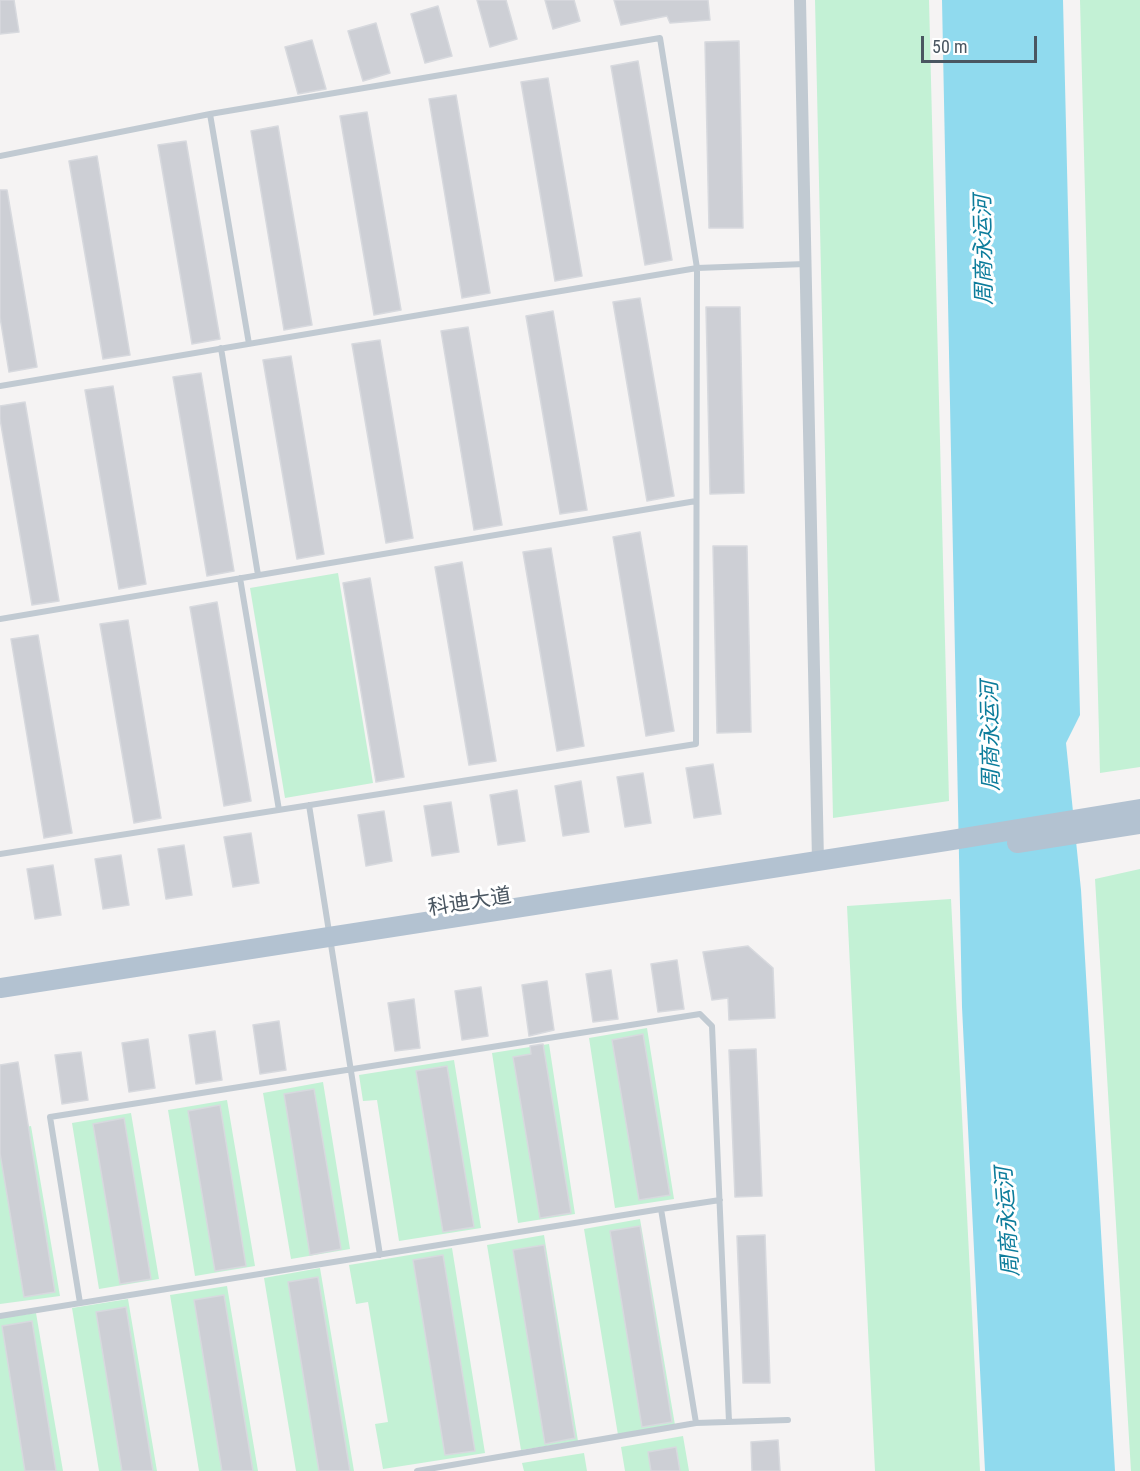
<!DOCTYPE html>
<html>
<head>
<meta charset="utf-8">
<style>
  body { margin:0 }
  #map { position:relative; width:1140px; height:1471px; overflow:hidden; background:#f5f3f3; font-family:"Roboto Condensed",sans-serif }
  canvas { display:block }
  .scale { position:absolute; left:921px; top:36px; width:116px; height:27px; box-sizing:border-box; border:3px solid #4a5661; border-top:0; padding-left:8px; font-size:18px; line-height:21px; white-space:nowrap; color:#4a5661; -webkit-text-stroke:4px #fff; paint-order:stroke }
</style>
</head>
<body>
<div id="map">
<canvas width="1140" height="1471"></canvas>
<div class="scale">50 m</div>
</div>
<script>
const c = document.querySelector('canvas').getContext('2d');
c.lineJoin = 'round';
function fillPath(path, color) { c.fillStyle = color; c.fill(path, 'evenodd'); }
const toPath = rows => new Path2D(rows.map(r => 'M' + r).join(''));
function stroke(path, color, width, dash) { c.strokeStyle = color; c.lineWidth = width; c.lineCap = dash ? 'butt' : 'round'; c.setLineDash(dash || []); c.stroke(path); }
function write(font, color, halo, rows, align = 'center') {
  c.font = font + ' "Roboto Condensed","Noto Sans SC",sans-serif'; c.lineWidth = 6; c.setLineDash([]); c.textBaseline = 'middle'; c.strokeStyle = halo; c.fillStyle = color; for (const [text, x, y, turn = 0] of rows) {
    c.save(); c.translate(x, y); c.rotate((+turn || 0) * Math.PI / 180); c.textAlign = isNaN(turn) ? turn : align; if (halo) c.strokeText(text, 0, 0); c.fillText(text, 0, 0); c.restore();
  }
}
const green = toPath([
  [815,0,929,0,949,801,833,818],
  [1080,0,1140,0,1140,767,1100,773],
  [338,573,373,783,285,798,250,588],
  [1140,869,1140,1471,1131,1471,1095,879],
  [951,899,980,1471,875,1471,847,906],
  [647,1028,674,1199,615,1208,589,1038],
  [549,1044,575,1214,518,1223,492,1053],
  [454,1060,481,1228,399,1241,377,1100,363,1101,359,1075],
  [323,1082,350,1249,291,1259,263,1093],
  [227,1100,255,1266,195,1276,168,1110],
  [131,1113,159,1279,99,1289,72,1123],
  [31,1126,60,1296,0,1304,0,1132],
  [640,1219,675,1425,618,1435,584,1229],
  [544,1235,578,1441,521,1450,487,1245],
  [452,1248,485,1453,383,1469,375,1424,388,1422,368,1302,356,1304,349,1265],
  [320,1268,354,1471,296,1471,264,1278],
  [227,1286,258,1471,199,1471,170,1295],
  [128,1299,157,1471,99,1471,72,1308],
  [36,1313,63,1471,0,1471,0,1318],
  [683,1436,689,1471,625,1471,621,1447],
  [584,1453,587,1471,524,1471,522,1463]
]);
const water = toPath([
  [942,0,1063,0,1080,715,1066,743,1081,890,1115,1471,985,1471,962,1007]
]);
const building = toPath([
  [0,0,14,0,19,32,0,34,0,0],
  [477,0,506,0,517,39,490,47,477,0],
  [545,0,574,0,580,21,553,29,545,0],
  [614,0,708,0,710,20,670,23,667,16,621,25,614,0],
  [438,6,452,56,425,63,411,14,438,6],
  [376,23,390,73,363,81,348,31,376,23],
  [312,40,326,89,298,94,285,47,312,40],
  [739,41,743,228,709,228,705,42,739,41],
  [638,61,672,260,645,265,611,66,638,61],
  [548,78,582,276,555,281,521,82,548,78],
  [456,95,490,293,462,298,429,99,456,95],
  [367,112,401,310,374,315,340,116,367,112],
  [278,126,312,325,284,330,251,131,278,126],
  [186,141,220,339,192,344,158,145,186,141],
  [97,156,130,355,103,359,69,161,97,156],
  [0,190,7,190,37,367,9,372,0,317,0,190],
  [640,298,674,496,647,501,613,302,640,298],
  [706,307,740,307,744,493,710,494,706,307],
  [553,311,587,510,560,514,526,316,553,311],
  [468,327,502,525,474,530,441,331,468,327],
  [380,340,413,538,386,543,352,344,380,340],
  [291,356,324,554,297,559,263,360,291,356],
  [201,373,234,571,207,576,173,377,201,373],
  [113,386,146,584,119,589,85,390,113,386],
  [25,402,59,601,32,605,0,419,0,406,25,402],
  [640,532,674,731,646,736,613,537,640,532],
  [713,546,747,546,751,732,717,733,713,546],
  [551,548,584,746,557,751,523,552,551,548],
  [462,562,496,761,469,765,435,567,462,562],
  [370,578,404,777,376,782,343,583,370,578],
  [217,602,251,801,224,806,190,607,217,602],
  [128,620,161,818,134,823,100,624,128,620],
  [38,635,72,833,44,838,11,639,38,635],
  [713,764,721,814,694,818,686,768,713,764],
  [643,773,651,823,625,827,617,777,643,773],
  [581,781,589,832,563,836,555,786,581,781],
  [517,790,525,841,498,845,490,795,517,790],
  [451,802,459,852,432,856,424,806,451,802],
  [384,811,392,861,366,866,358,815,384,811],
  [251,833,259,883,233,887,224,837,251,833],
  [184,845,192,895,166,899,158,849,184,845],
  [121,855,129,905,103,909,95,859,121,855],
  [53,865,61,915,35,919,27,869,53,865],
  [748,946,773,968,775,1018,729,1020,728,998,712,1000,703,952,748,946],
  [677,960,684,1009,658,1012,651,964,677,960],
  [611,970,618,1019,593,1022,586,974,611,970],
  [547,981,554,1030,529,1036,522,985,547,981],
  [481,987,488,1036,462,1040,455,991,481,987],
  [414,999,420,1048,395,1051,388,1003,414,999],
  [279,1021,286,1070,260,1074,253,1025,279,1021],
  [215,1031,222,1080,196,1084,189,1035,215,1031],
  [643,1034,670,1195,639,1200,612,1040,643,1034],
  [148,1039,155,1088,129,1092,122,1043,148,1039],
  [543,1044,571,1213,540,1218,513,1057,531,1054,530,1046,543,1044],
  [756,1049,762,1196,735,1197,729,1050,756,1049],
  [81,1052,88,1100,62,1104,55,1055,81,1052],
  [18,1062,55,1292,24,1297,0,1153,0,1065,18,1062],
  [447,1066,474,1227,443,1232,416,1071,447,1066],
  [314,1089,341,1249,310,1255,284,1094,314,1089],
  [220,1105,246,1266,215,1271,188,1111,220,1105],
  [124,1118,151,1279,120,1284,93,1124,124,1118],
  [640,1226,672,1422,642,1427,610,1231,640,1226],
  [765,1235,770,1383,743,1383,737,1236,765,1235],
  [544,1245,575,1438,545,1444,513,1250,544,1245],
  [443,1255,475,1451,445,1455,413,1260,443,1255],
  [318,1277,350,1471,319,1471,288,1282,318,1277],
  [224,1295,253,1471,222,1471,194,1300,224,1295],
  [126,1307,153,1471,122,1471,96,1312,126,1307],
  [32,1321,56,1471,25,1471,2,1326,32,1321],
  [778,1440,780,1471,752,1471,751,1442,778,1440],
  [676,1447,680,1471,651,1471,648,1452,676,1447]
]);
const lane = toPath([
  [210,114,249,344],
  [0,156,210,114,660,38,697,268,696,744,0,854],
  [221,348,258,575],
  [0,386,697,268,805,264],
  [240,578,279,810],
  [0,619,696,501],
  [309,805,380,1255],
  [661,1209,720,1200],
  [80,1303,50,1117,700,1014,712,1026,729,1422],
  [0,1316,661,1209,696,1423],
  [417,1471,696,1423,788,1420]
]);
const street = toPath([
  [800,0,818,861]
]);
const primary = toPath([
  [1017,843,1140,824],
  [0,988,946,841,1140,809]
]);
const streetNames = [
  ["科迪大道",470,903,-9]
];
const waterNames = [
  ["周商永运河",985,250,-91],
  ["周商永运河",992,736,-91],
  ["周商永运河",1009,1222,-94]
];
fillPath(green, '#c3f1d5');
fillPath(water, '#90daee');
fillPath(building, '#cdcfd5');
stroke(building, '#d7d9de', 1.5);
stroke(lane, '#c1cad2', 6);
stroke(street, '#c1cad2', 12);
stroke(primary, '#b3c2d1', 20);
write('21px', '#4a5661', '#fff', streetNames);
write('italic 22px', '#0c7c9b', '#fff', waterNames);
</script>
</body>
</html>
